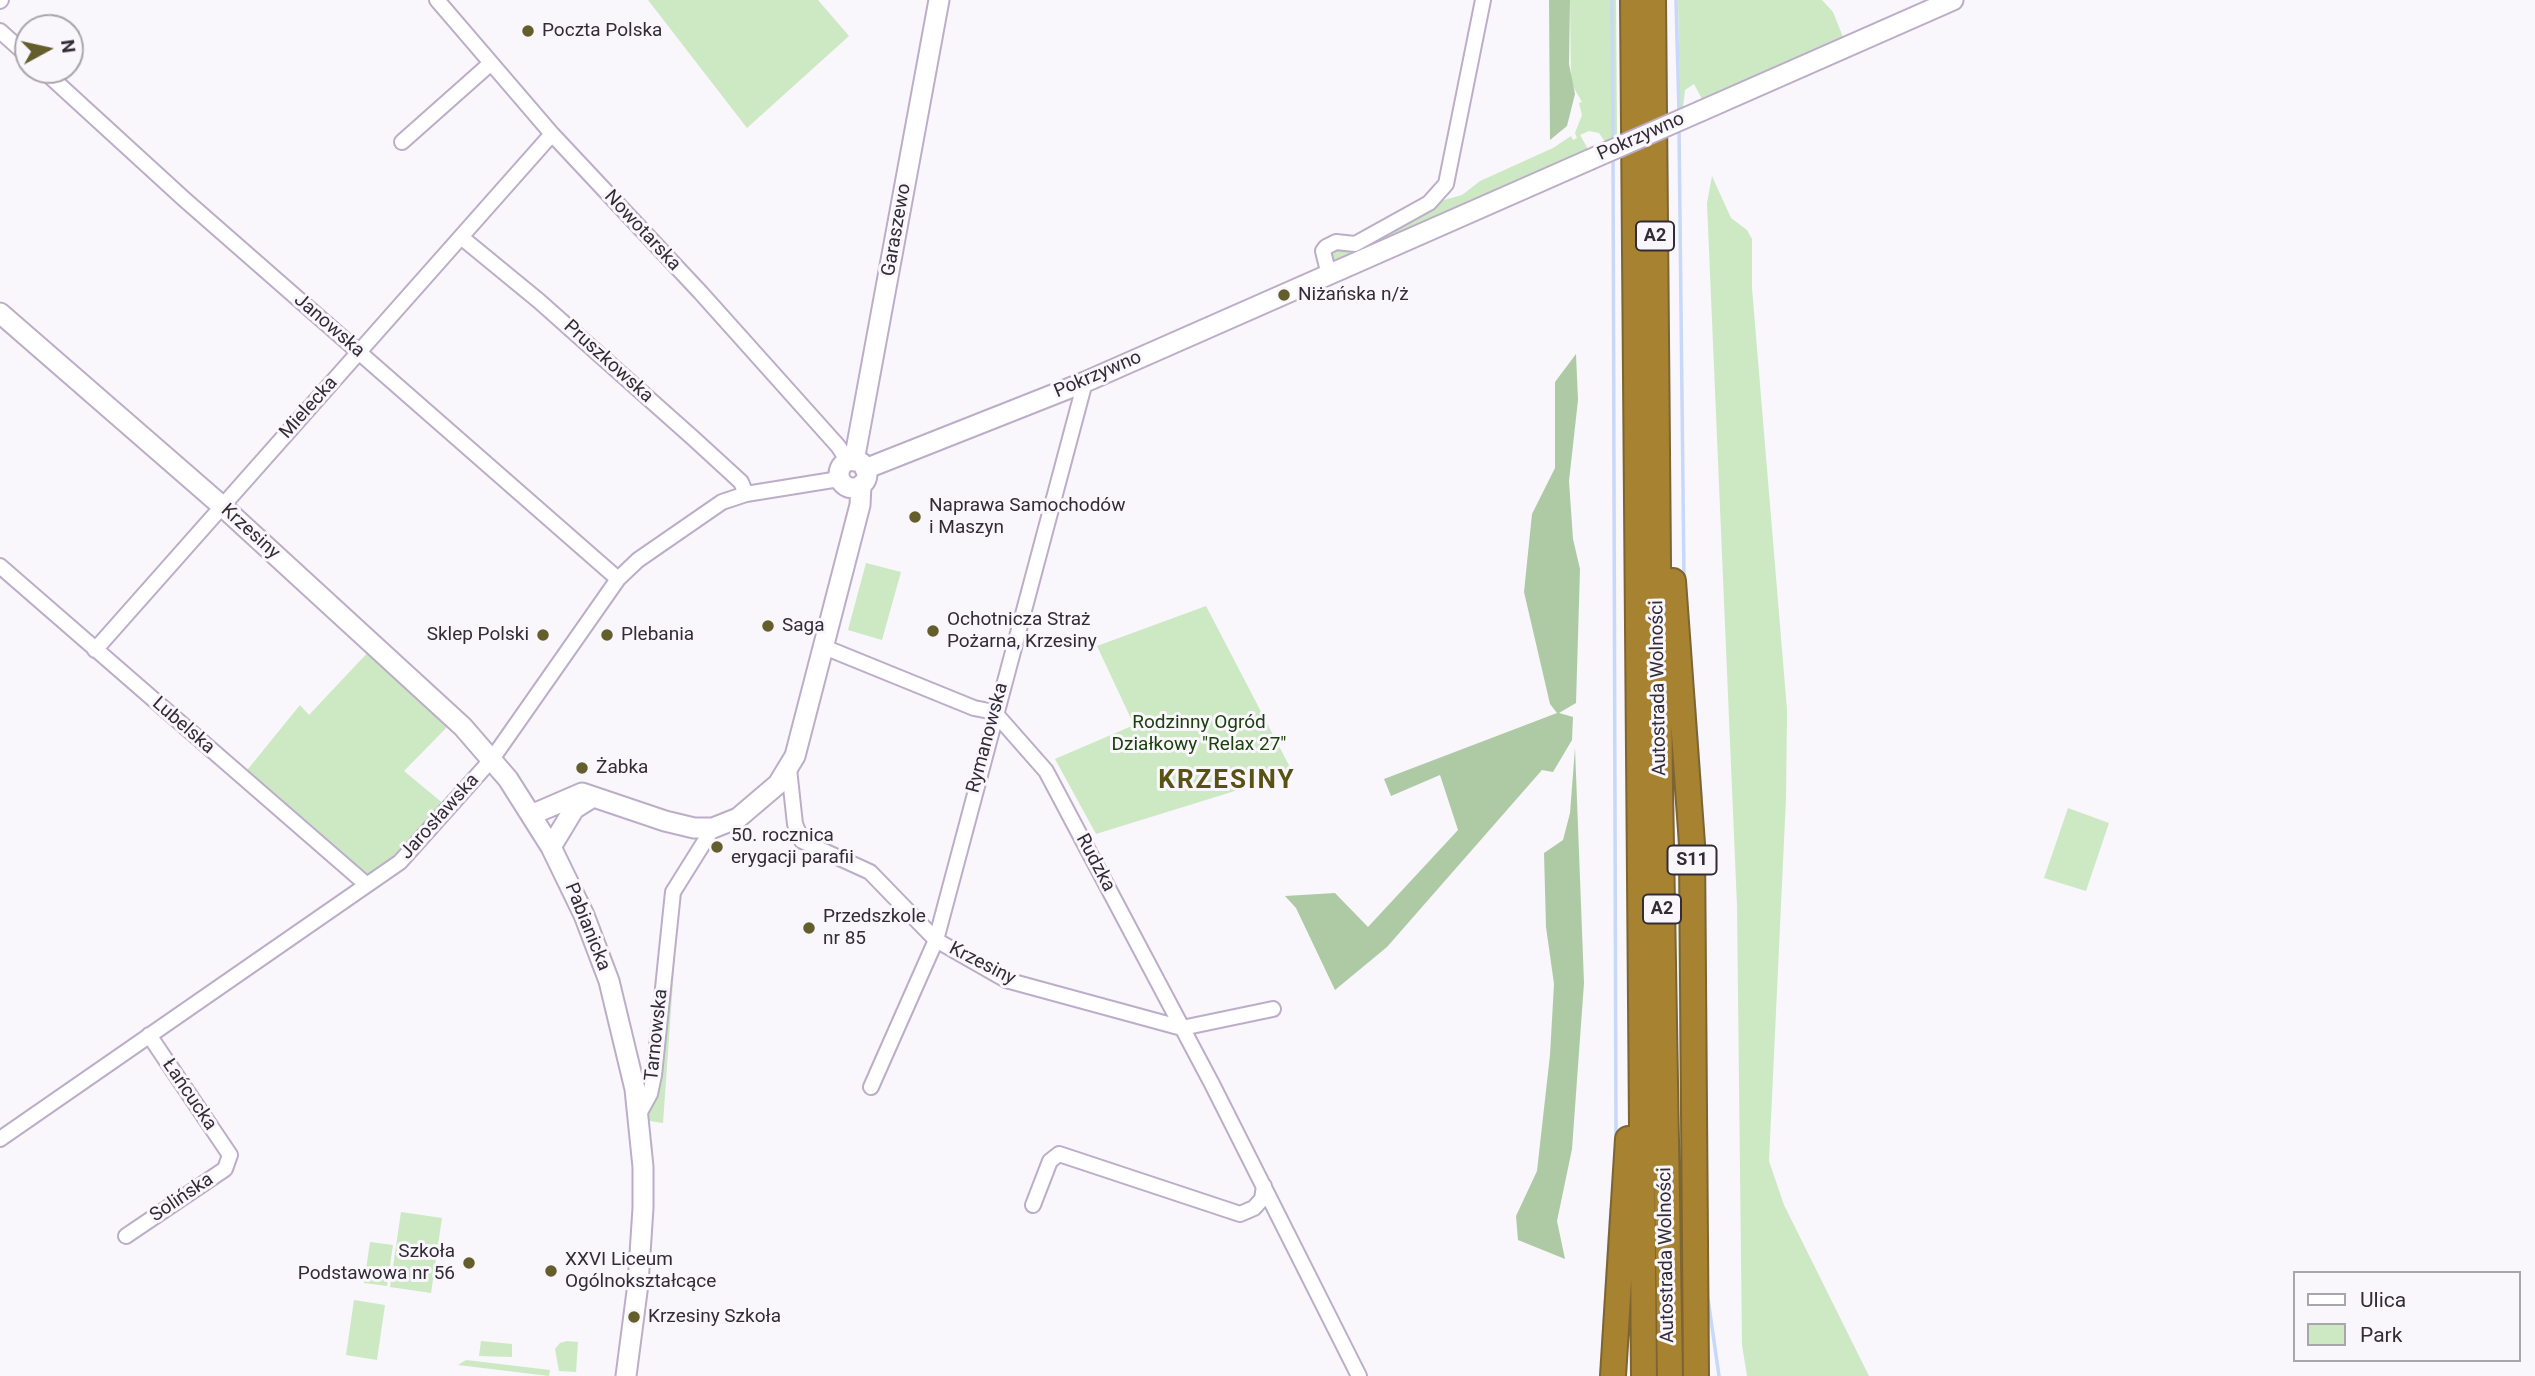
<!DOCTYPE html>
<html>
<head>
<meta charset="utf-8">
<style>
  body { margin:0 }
  #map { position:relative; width:2535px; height:1376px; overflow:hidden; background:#f9f6fc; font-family:Roboto,sans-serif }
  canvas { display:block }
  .legend { position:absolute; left:2293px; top:1271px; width:228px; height:91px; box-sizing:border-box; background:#f9f6fc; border:2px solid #a9a5ad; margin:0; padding:9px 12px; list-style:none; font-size:21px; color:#322c37 }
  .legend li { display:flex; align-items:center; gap:14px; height:35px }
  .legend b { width:35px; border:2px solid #a9a5ad }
  .north { position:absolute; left:14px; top:14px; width:70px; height:70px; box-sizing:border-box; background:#f9f6fc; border:2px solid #a9a5ad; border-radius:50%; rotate:82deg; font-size:19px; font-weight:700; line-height:28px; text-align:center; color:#322c37 }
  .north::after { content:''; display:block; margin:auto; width:24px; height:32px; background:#635e2b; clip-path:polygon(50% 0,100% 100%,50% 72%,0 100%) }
</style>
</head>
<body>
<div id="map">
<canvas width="2535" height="1376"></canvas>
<ul class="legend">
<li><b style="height:9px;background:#fff"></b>Ulica</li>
<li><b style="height:19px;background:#cce9c3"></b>Park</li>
</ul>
<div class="north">N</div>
</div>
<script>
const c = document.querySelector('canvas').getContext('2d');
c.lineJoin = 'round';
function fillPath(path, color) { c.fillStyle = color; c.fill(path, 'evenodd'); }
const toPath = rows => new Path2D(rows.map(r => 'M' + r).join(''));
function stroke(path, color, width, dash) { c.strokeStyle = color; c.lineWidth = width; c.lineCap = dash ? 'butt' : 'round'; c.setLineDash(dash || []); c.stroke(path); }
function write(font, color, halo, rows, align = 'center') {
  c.font = font + ' Roboto,sans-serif'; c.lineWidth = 6; c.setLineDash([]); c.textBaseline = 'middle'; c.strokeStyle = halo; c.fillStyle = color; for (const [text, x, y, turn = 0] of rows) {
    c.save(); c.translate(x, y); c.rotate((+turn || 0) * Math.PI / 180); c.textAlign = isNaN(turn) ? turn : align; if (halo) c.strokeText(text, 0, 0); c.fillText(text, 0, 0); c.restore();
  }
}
const green = toPath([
  [648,0,818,0,849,36,747,128],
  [1570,0,1616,0,1617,136,1605,142,1599,133,1589,131,1580,135,1588,149,1585,151,1332,263,1329,252,1437,202,1462,195,1480,181,1553,148,1571,136,1573,140,1577,138,1575,133,1582,115,1579,103,1582,102,1571,83],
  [1678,0,1822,0,1833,12,1843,37,1702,99,1694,84,1685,90,1683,108,1680,109],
  [1712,176,1731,218,1747,230,1752,239,1752,288,1787,710,1786,798,1769,1161,1784,1205,1869,1376,1747,1376,1742,1345,1737,906,1707,203],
  [866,563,901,572,882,640,848,630],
  [1206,606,1293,773,1096,834,1055,759,1134,725,1097,646],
  [372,648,453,721,404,771,445,805,397,859,366,883,244,774,300,705,309,715],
  [1684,790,1690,1376,1682,1376,1677,791],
  [2068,808,2109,823,2086,891,2044,878],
  [711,839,687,877,679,897,663,1123,649,1121,648,1111,658,1080,675,899,686,876],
  [401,1212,442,1218,431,1293,390,1287],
  [370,1242,393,1245,387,1286,364,1283],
  [354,1300,385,1305,377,1360,346,1355],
  [481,1341,512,1344,512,1357,479,1356],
  [567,1341,578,1342,576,1372,559,1371,555,1349,560,1343],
  [466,1360,550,1370,549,1376,458,1365]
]);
const forest = toPath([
  [1549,0,1570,0,1569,64,1575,94,1567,126,1550,140],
  [1576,354,1578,400,1569,481,1573,539,1580,569,1576,703,1559,713,1573,717,1572,740,1553,772,1542,770,1387,947,1335,990,1296,908,1285,896,1335,893,1368,927,1458,830,1440,775,1391,796,1384,779,1557,713,1550,704,1524,592,1532,514,1555,468,1555,382],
  [1575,748,1584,983,1572,1149,1557,1221,1565,1259,1518,1240,1516,1216,1537,1171,1550,1055,1554,984,1546,927,1544,853,1563,840,1570,813]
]);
const stream = toPath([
  [1612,0,1613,141],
  [1676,0,1679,112],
  [1679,127,1684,578],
  [1613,156,1616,1139],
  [1694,700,1701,797],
  [1708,1299,1719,1376],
  [1603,1341,1611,1209]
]);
const street = toPath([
  [437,0,552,134,701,293,838,446,848,461],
  [0,1,1,0],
  [0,31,28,56],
  [43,70,184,199,618,579],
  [402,142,491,63],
  [461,237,539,301,693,438,741,482,746,494],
  [1329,275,1323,251,1326,247,1336,242,1355,244,1429,203,1446,184,1483,0],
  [0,566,367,885],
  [824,647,974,708,994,712,1046,771,1212,1084,1359,1376],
  [95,650,552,134],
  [789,769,795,824,802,841,870,872,936,940,1006,980,1182,1028,1273,1009],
  [871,1087,936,940,1085,382],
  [639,1114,650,1094,654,1075,673,892,713,828],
  [0,1139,400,862,492,759,618,579,638,560,722,502,746,494,839,479],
  [1033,1205,1050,1161,1059,1154,1240,1214,1254,1208,1262,1199,1264,1186],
  [126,1236,225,1169,230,1155,149,1035]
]);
const secondary = toPath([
  [1701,111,1953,0],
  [0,313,222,506,463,727,508,779,551,847,584,915,609,981,635,1089,643,1167,643,1208,638,1284,626,1376],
  '839 474a14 14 0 1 1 28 0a14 14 0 1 1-28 0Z',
  [854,461,939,0],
  [865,469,1085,382,1589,160],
  [531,815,582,793,665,821,694,828,713,828,738,818,778,784,795,756,860,505,861,485],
  [551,847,574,809,593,797]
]);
const highway = toPath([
  [1633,0,1644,1376],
  [1653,0,1660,787,1670,1376],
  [1673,581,1692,844,1696,1376],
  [1613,1376,1628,1139]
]);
const secondaryBridge = toPath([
  [1589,160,1701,111]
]);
const markers = [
  [528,31,7,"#635e2b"],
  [1284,295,7,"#635e2b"],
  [915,517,7,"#635e2b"],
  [768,626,7,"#635e2b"],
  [933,631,7,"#635e2b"],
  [543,635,7,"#635e2b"],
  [607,635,7,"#635e2b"],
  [582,768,7,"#635e2b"],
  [717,847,7,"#635e2b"],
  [809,928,7,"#635e2b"],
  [469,1263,7,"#635e2b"],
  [551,1271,7,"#635e2b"],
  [634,1317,7,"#635e2b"]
];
const shields = [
  [1655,236,38],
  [1692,860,49],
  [1662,909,38]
];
const shieldNames = [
  ["A2",1655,236],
  ["S11",1692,860],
  ["A2",1662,909]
];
const poiNames = [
  ["Poczta Polska",542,31],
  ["Niżańska n/ż",1298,295],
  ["Naprawa Samochodów",929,506],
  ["i Maszyn",929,528],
  ["Ochotnicza Straż",947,620],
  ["Pożarna, Krzesiny",947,642],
  ["Saga",782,626],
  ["Sklep Polski",529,635,"right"],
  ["Plebania",621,635],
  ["Żabka",596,768],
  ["50. rocznica",731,836],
  ["erygacji parafii",731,858],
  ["Przedszkole",823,917],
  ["nr 85",823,939],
  ["Szkoła",455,1252,"right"],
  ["Podstawowa nr 56",455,1274,"right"],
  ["XXVI Liceum",565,1260],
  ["Ogólnokształcące",565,1282],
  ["Krzesiny Szkoła",648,1317]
];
const streetNames = [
  ["Pokrzywno",1641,137,-24],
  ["Garaszewo",897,230,-80],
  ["Nowotarska",642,231,47],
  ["Janowska",329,326,41],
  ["Pruszkowska",608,362,42],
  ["Pokrzywno",1098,375,-23],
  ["Mielecka",309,408,-48],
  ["Krzesiny",250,532,42],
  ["Autostrada Wolności",1659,688,-91],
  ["Lubelska",183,726,41],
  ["Rymanowska",988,738,-75],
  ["Jarosławska",440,817,-48],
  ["Rudzka",1095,863,62],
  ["Pabianicka",587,927,68],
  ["Krzesiny",982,964,27],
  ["Tarnowska",657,1035,-84],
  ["Łańcucka",189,1095,56],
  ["Solińska",182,1198,-34],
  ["Autostrada Wolności",1667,1255,-91]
];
const parkNames = [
  ["Rodzinny Ogród",1199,723],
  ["Działkowy \"Relax 27\"",1199,745]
];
const districtNames = [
  ["KRZESINY",1227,781]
];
fillPath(green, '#cce9c3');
fillPath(forest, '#aecaa5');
stroke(stream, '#c7d8f8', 3.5);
stroke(street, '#bcadc8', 18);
stroke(secondary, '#bcadc8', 23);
stroke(highway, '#7d6433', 28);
stroke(street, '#fff', 14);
stroke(secondary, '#fff', 19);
stroke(highway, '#a68231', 24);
stroke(secondaryBridge, '#bcadc8', 23, []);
stroke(secondaryBridge, '#fff', 19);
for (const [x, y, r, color] of markers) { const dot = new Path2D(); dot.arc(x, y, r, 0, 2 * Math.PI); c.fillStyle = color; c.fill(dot); stroke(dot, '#f9f6fc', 2.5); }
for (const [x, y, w] of shields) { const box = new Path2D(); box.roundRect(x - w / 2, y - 14.5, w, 29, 5); c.fillStyle = '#f9f6fc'; c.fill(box); stroke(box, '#322c37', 2); }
write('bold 18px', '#322c37', null, shieldNames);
write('19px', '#322c37', '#f9f6fc', poiNames, 'left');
write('19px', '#322c37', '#f9f6fc', streetNames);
write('19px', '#1c410d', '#f9f6fc', parkNames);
c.letterSpacing = '2px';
write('bold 26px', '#585215', '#f9f6fc', districtNames);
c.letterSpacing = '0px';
</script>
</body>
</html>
